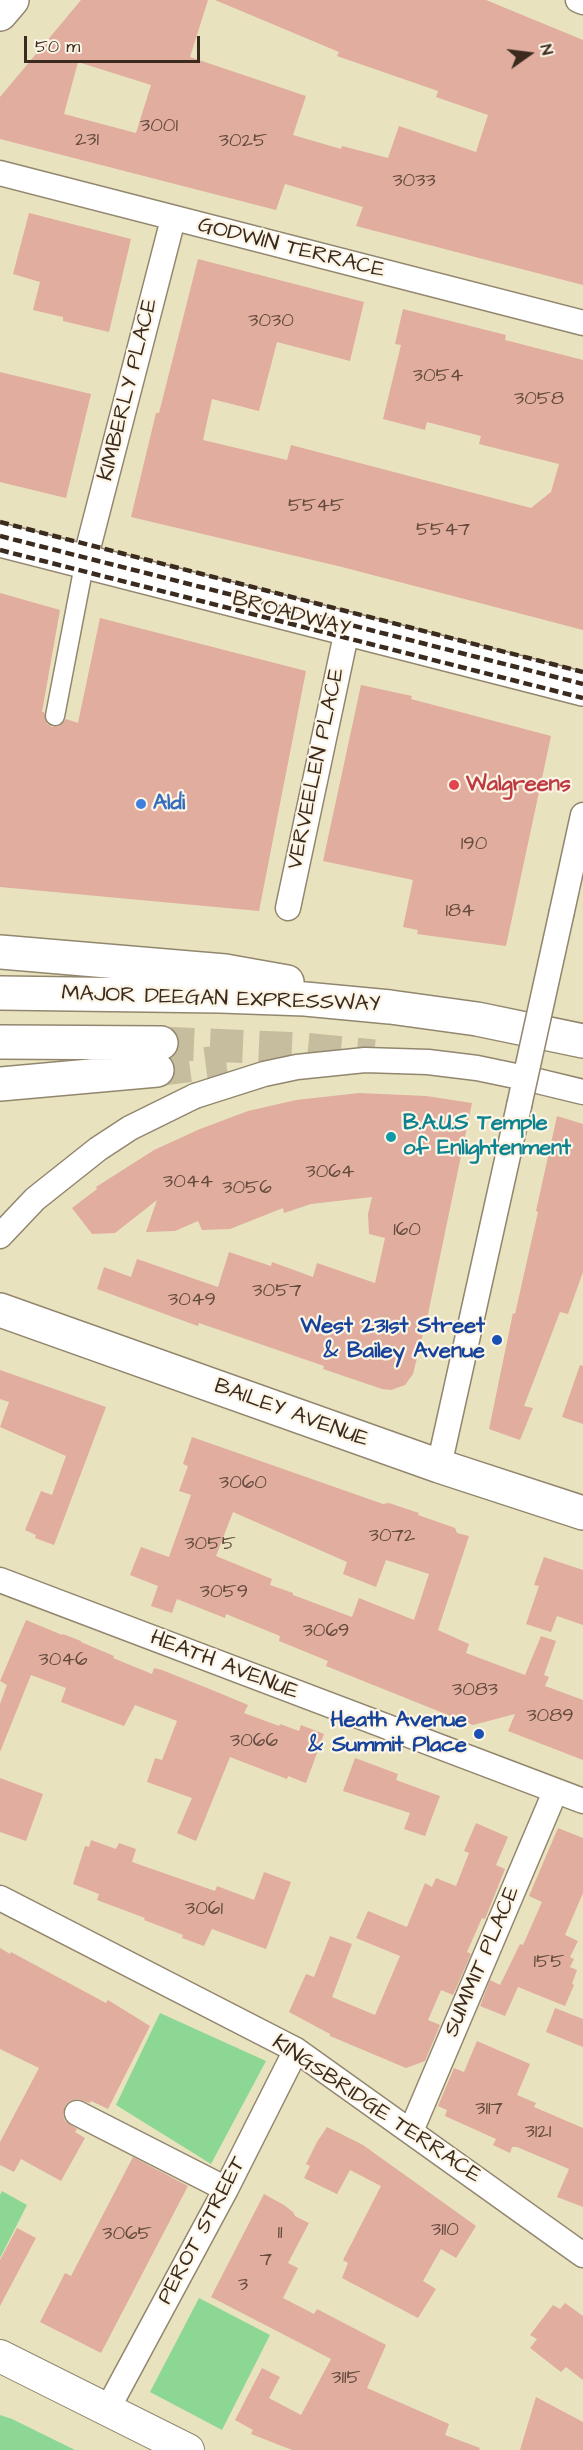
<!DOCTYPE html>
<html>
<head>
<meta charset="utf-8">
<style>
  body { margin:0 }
  #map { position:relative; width:583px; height:2450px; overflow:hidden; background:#e9e2bf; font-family:"Architects Daughter",sans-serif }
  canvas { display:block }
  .north { position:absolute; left:499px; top:24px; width:60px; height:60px; -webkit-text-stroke:4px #fcf5e5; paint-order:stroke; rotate:76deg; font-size:16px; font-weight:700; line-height:24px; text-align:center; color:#3b2a1e }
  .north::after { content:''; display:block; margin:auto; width:21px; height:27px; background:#3b2a1e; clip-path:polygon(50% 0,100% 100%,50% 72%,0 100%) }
  .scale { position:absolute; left:24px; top:36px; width:176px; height:27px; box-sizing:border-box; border:3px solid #3b2a1e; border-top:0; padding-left:8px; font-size:18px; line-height:21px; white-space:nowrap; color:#3b2a1e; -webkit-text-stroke:4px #fcf5e5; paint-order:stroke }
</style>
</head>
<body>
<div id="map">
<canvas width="583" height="2450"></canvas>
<div class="north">N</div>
<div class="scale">50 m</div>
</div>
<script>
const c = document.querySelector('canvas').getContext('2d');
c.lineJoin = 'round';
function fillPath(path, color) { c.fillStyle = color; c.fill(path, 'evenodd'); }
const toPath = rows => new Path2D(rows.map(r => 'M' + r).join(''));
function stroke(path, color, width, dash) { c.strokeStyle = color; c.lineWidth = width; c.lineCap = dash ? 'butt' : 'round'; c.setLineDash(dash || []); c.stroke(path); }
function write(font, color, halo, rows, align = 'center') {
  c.font = font + ' "Architects Daughter",sans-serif'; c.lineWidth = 4.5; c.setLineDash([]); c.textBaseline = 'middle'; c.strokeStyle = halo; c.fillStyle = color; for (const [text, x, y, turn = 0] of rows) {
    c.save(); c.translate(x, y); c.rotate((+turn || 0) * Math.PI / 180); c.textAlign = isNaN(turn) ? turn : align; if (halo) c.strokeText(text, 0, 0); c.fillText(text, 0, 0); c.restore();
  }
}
const green = toPath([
  [160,2013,266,2061,211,2164,116,2105],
  [2,2191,27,2205,0,2258,0,2195],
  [199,2298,270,2335,222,2430,150,2392],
  [0,2415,12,2419,75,2450,0,2450]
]);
const building = toPath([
  [81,0,208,0,190,57,306,96,293,135,341,149,342,146,388,158,399,126,476,152,488,115,436,97,438,91,337,56,339,52,215,0,486,0,583,40,583,285,356,226,363,207,285,184,276,210,0,139,0,97],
  [78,62,151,85,136,133,64,114],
  [29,213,131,239,109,332,63,321,63,317,33,310,40,282,13,274],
  [198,259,364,302,350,361,277,342,259,411,212,399,203,440,287,460,291,445,531,508,551,492,559,464,479,444,481,436,427,422,425,430,383,419,401,345,395,344,403,309,506,335,505,340,583,360,583,630,342,567,131,517,156,413,159,413],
  [0,372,91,394,66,498,0,482],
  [0,593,60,610,42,712,44,712,47,724,52,727,59,726,66,719,78,723,100,618,306,671,259,911,0,887],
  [361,685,412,696,411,699,551,736,506,946,417,934,418,930,403,927,413,880,323,861],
  [359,1093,426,1096,472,1103,428,1314,413,1374,405,1385,391,1390,382,1389,323,1369,324,1366,199,1323,198,1326,173,1317,97,1289,104,1267,131,1277,137,1259,218,1287,229,1252,271,1266,272,1262,313,1277,317,1263,375,1283,385,1238,369,1234,368,1214,372,1197,311,1204,284,1213,283,1208,230,1229,202,1230,198,1221,175,1231,146,1232,157,1200,115,1233,92,1234,72,1208,97,1189,96,1187,154,1150,200,1129,248,1111,296,1100],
  [557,1116,583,1124,583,1272,568,1314,560,1312,524,1406,533,1408,520,1440,489,1429,513,1313,515,1314,538,1212,536,1211],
  [580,1365,583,1366,583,1424,562,1417],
  [0,1370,106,1407,54,1545,35,1538,36,1535,25,1530,41,1491,52,1495,66,1456,0,1427,9,1402,0,1399],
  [192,1437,383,1504,389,1503,419,1513,418,1515,455,1528,457,1533,469,1536,438,1630,469,1644,466,1653,525,1675,541,1636,556,1641,544,1675,549,1677,545,1686,583,1700,583,1760,508,1731,515,1714,473,1725,326,1666,328,1661,279,1641,280,1636,226,1614,225,1618,177,1599,172,1613,151,1606,158,1586,130,1575,141,1547,169,1557,191,1495,179,1491,188,1466,183,1464],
  [233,1512,347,1562,343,1574,376,1587,386,1560,429,1574,414,1620,359,1598,352,1617,293,1595,293,1593,270,1585,272,1579,216,1556],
  [544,1557,583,1570,583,1625,557,1616,551,1632,526,1624,539,1586,534,1585],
  [26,1620,62,1635,63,1634,81,1641,81,1642,114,1656,113,1658,152,1674,154,1668,162,1670,217,1692,248,1705,244,1713,279,1726,280,1724,299,1731,301,1725,324,1734,306,1783,288,1776,287,1779,230,1757,196,1841,177,1833,192,1798,147,1782,155,1758,162,1760,177,1721,135,1705,124,1726,61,1702,66,1688,31,1675,0,1752,0,1704,7,1685,0,1681],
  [355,1758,398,1774,396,1780,440,1796,425,1836,404,1829,410,1813,343,1791],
  [0,1778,43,1794,26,1841,0,1832],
  [476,1823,508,1837,496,1865,505,1869,485,1919,482,1918,467,1952,471,1954,453,1995,441,1990,428,2020,440,2025,425,2061,406,2068,330,2036,330,2034,289,2012,306,1974,314,1977,330,1936,352,1944,332,1997,375,2015,400,1956,356,1938,368,1911,407,1927,425,1883,432,1887,436,1878,456,1886,469,1853,464,1851],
  [558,1828,583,1838,583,1893,565,1935,578,1941,570,1957,574,1959,570,1967,577,1970,572,1984,574,1985,565,2006,518,1987,505,2016,480,2006,490,1980,500,1985,520,1944,523,1945,542,1902,529,1896],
  [91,1840,116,1849,119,1843,136,1849,132,1862,215,1891,217,1886,254,1900,264,1872,291,1882,266,1949,212,1929,204,1946,182,1938,183,1935,144,1920,145,1918,97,1900,99,1894,73,1884,85,1846,89,1847],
  [0,1948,10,1954,11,1952,106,2003,108,2000,150,2026,108,2109,91,2101,90,2103,77,2099,70,2101,65,2106,63,2114,65,2121,77,2129,75,2132,85,2138,61,2181,21,2159,14,2172,0,2165,0,2142,39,2068,0,2049],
  [555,2008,583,2019,583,2047,546,2032],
  [477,2041,530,2064,517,2095,536,2103,534,2107,583,2128,583,2207,557,2197,569,2169,517,2147,512,2147,510,2153,493,2145,496,2139,445,2116,447,2110,438,2106,454,2068,464,2072],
  [327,2127,363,2145,476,2226,456,2258,441,2249,423,2281,436,2289,418,2318,342,2278,348,2263,343,2260,381,2186,350,2170,337,2194,304,2178,310,2166,306,2164,317,2142],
  [133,2157,188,2186,101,2353,40,2322,65,2273,71,2276],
  [264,2194,284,2205,293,2212,295,2216,309,2223,288,2263,298,2268,283,2298,314,2314,317,2309,386,2345,367,2388,449,2424,445,2435,480,2448,479,2450,292,2450,251,2434,253,2430,235,2420,262,2368,280,2377,269,2398,301,2415,331,2359,211,2297],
  [17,2228,36,2238,0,2306,0,2260],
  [565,2303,583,2316,583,2380,566,2367,561,2372,530,2348,537,2339,530,2335,553,2305,560,2309],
  [536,2397,583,2422,583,2450,520,2450]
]);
const motorwayTunnel = toPath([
  [161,1043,303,1049,374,1056],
  [157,1070,226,1061]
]);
const pedestrian = toPath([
  [55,716,85,560]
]);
const minor = toPath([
  [578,0,583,2],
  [0,173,583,323],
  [85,560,173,219],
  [288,908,347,630],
  [562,911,583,815],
  [525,1078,583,1092],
  [0,1236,35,1199,98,1149,130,1128,195,1096],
  [439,1466,519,1106],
  [0,1580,583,1801],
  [0,1898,296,2050,583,2255],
  [77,2113,226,2189],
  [411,2131,555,1792],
  [107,2410,226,2189,296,2050]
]);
const tertiary = toPath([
  [0,2356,188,2450]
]);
const secondary = toPath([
  [0,14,12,0],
  [0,1310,439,1466,583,1513]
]);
const primary = toPath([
  [0,540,583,689]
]);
const motorway = toPath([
  [0,952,225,971,287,982],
  [0,993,220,996,305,999,390,1007,477,1019,583,1041],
  [0,1042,161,1043],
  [0,1084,157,1070]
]);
const rail = toPath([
  [0,522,583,672],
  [0,536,583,684],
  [0,550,583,698]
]);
const minorBridge = toPath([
  [195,1096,264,1074,297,1067,365,1060,428,1062,477,1068,525,1078],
  [519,1106,562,911]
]);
const markers = [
  [454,785,6,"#e0444e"],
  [141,804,6,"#3f7fe0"],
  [391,1137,6,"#0f9aa8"],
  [497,1340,6,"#1a4fb4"],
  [479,1734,6,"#1a4fb4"]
];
const numberNames = [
  ["3001",159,127],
  ["231",87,141],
  ["3025",243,142],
  ["3033",414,182],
  ["3030",271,322],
  ["3054",438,377],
  ["3058",539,400],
  ["5545",316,507],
  ["5547",443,531],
  ["190",474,845],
  ["184",460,912],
  ["3064",330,1173],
  ["3044",188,1183],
  ["3056",247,1189],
  ["160",407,1231],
  ["3057",277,1292],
  ["3049",192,1301],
  ["3060",243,1484],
  ["3072",392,1537],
  ["3055",210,1545],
  ["3059",224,1593],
  ["3069",326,1632],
  ["3046",63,1661],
  ["3083",475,1691],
  ["3089",550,1717],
  ["3066",254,1742],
  ["3061",204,1910],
  ["155",549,1963],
  ["3117",489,2110],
  ["3121",538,2133],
  ["3110",445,2231],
  ["11",280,2234],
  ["3065",127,2235],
  ["7",266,2261],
  ["3",243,2286],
  ["3115",346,2379]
];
const streetNames = [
  ["GODWIN TERRACE",291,249,14],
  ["KIMBERLY PLACE",129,390,-76],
  ["BROADWAY",291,615,15],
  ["VERVEELEN PLACE",317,769,-78],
  ["MAJOR DEEGAN EXPRESSWAY",221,1000,2],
  ["BAILEY AVENUE",291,1414,20],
  ["HEATH AVENUE",224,1666,21],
  ["SUMMIT PLACE",483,1962,-67],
  ["KINGSBRIDGE TERRACE",376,2110,34],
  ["PEROT STREET",203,2231,-62]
];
const healthNames = [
  ["Walgreens",466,785]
];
const shopNames = [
  ["Aldi",153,804]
];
const cultureNames = [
  ["B.A.U.S Temple",403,1124],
  ["of Enlightenment",403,1149]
];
const transitNames = [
  ["West 231st Street",485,1327],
  ["& Bailey Avenue",485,1352],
  ["Heath Avenue",467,1721],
  ["& Summit Place",467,1746]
];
fillPath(green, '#8dd794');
fillPath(building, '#e0ad9e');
stroke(motorwayTunnel, '#c6bd9f', 33, [33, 16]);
stroke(pedestrian, '#92866e', 21);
stroke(minor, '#92866e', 27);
stroke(tertiary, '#92866e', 34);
stroke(secondary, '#92866e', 36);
stroke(primary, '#92866e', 36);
stroke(motorway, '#92866e', 36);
stroke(pedestrian, '#fff', 18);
stroke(minor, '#fff', 24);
stroke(tertiary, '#fff', 32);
stroke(secondary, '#fff', 33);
stroke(primary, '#fff', 33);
stroke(motorway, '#fff', 33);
stroke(rail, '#3b2a1e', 4.5, [9, 4.5]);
stroke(minorBridge, '#92866e', 27, []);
stroke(minorBridge, '#fff', 24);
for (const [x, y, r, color] of markers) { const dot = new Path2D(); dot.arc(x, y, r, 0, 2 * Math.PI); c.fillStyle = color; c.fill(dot); stroke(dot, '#fcf5e5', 2); }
write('20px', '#644b3e', null, numberNames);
write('22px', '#3b2a1e', '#fcf5e5', streetNames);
write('bold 22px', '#be3a42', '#fcf5e5', healthNames, 'left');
write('bold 22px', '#366cbe', '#fcf5e5', shopNames, 'left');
write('bold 22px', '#0d838f', '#fcf5e5', cultureNames, 'left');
write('bold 22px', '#164399', '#fcf5e5', transitNames, 'right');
</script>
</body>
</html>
